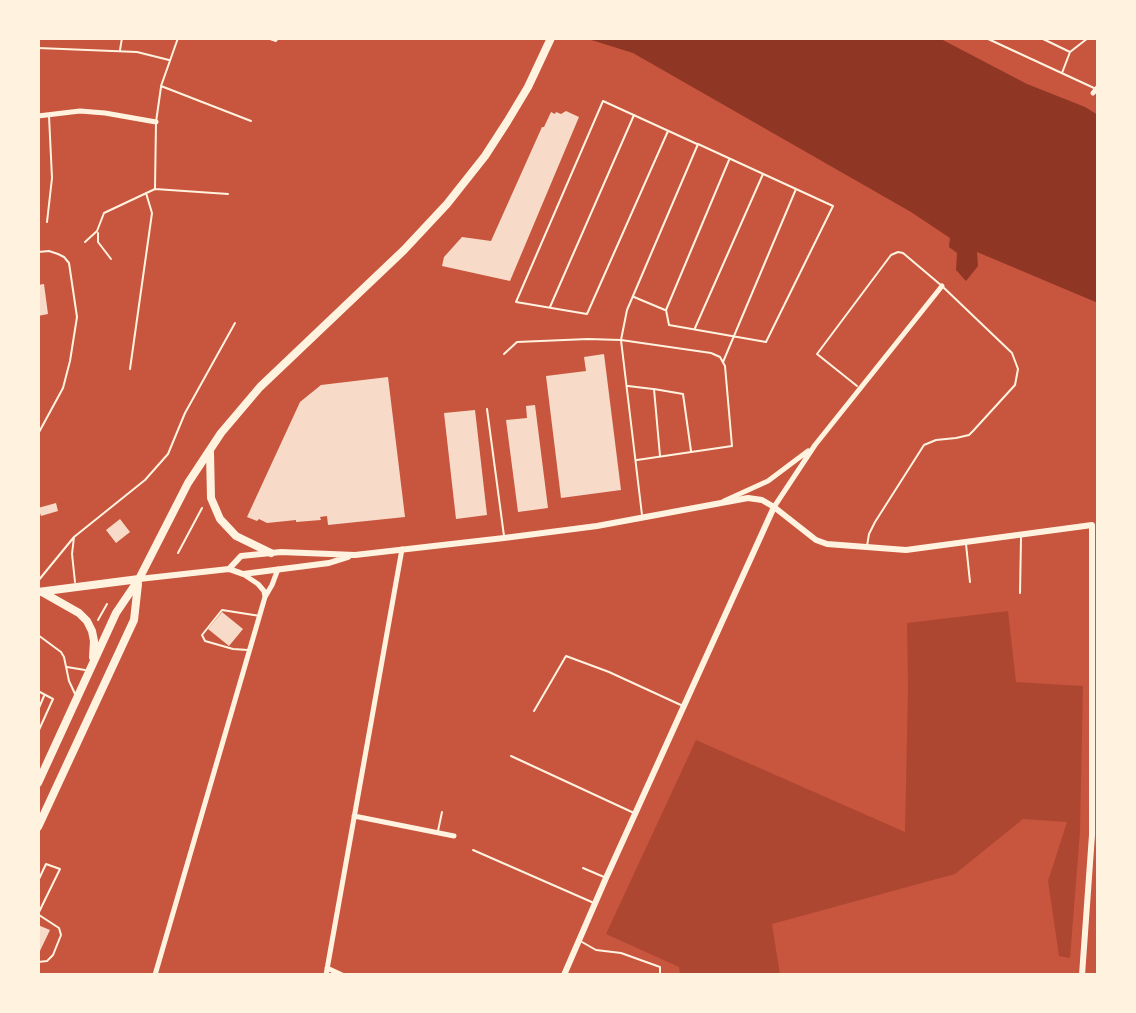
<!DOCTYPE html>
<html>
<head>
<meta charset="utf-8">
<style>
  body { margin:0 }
  #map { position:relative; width:1136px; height:1013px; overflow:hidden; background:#c8553d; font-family:Commissioner,sans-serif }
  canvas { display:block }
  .frame { position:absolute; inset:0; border:40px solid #fff3e0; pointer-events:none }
</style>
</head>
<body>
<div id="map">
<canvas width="1136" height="1013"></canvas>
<div class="frame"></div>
</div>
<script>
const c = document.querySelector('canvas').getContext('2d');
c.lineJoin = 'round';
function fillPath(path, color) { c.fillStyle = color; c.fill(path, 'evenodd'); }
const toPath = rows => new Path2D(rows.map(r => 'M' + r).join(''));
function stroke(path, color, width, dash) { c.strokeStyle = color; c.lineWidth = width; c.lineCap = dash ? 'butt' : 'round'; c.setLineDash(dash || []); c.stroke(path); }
const green = toPath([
  [1008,611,1016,682,1083,686,1080,831,1070,958,1059,956,1048,881,1067,822,1023,819,955,874,772,924,780,975,680,975,679,967,606,934,696,740,905,832,908,688,907,623]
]);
const water = toPath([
  [585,38,939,38,1027,84,1085,107,1098,115,1098,303,977,252,978,266,966,281,956,270,957,253,949,247,950,238,911,212,633,53]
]);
const building = toPath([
  [566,111,579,117,510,281,442,266,444,257,462,237,491,241,542,127,544,127,551,112,555,114,556,112,561,114],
  [44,284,48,314,38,316,38,285],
  [604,354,621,490,561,498,546,376,586,371,584,357],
  [388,377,405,517,328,525,327,516,320,517,321,520,296,522,296,520,267,523,259,519,257,521,247,517,300,402,321,385],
  [535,405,548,508,518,512,506,420,527,418,526,406],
  [475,410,487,515,456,519,444,413],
  [56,503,58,511,41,516,38,508],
  [120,519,130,532,116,543,106,530],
  [222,612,243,629,229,646,208,629],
  [38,925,50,930,38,955]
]);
const path = toPath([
  [178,553,202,508],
  [98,620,107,604]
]);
const service = toPath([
  [178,38,161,86,251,121],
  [267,38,276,41,278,38],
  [986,38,1094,88],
  [1041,38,1070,52,1062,73],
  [38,48,137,52,169,60],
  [120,50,122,38],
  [1070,52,1088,38],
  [668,131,587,314,516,302,603,101,697,144],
  [729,160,666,310,669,325,766,342,833,206,796,189],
  [155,188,156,122,161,87],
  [47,222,52,178,49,116],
  [98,233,98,242,111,259],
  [85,242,97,231,104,213,155,189,228,194],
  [38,252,49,251,58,254,64,257,69,263,77,317,70,361,63,388,38,434],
  [634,297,665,310],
  [550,307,634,115],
  [695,328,763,174],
  [504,354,517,342,588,339,621,340,711,353,720,357,725,366,732,446,637,460],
  [130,369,152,213,146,193],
  [628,386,653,389],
  [857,386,817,354,891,255,898,252,903,253,942,286,1012,353,1018,369,1015,385,973,431,969,435,956,438,936,440,924,445,875,522,869,534,867,546],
  [487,409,504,536],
  [660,456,654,389,683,394,691,451],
  [642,515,621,340,627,310,698,144,796,189,723,362],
  [74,537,72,554,75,582],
  [966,544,970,582],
  [38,581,74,537,145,480,168,454,185,413,235,323],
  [1020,593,1021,538],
  [38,635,61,652,64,657,69,681,76,696],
  [248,650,233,649,205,641,202,635,222,610,260,616],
  [67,667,85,670],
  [38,691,53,699,38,732],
  [38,710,44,696],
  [534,711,566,656,609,672,683,706],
  [511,756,634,813],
  [438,831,442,812],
  [473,850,594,903],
  [583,868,604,877],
  [38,881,46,864,60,869,38,914],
  [582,942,596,950,621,953,660,967,660,975],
  [38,962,47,961,53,955,61,935,59,928,39,915]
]);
const minor = toPath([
  [1093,93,1098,87],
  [38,116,80,111,105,113,156,122],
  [724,501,768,481,808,451],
  [774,507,815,445,942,286],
  [243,574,258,584,264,591,265,597],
  [354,816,454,836],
  [327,968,342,975],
  [155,975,265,597,272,585,278,569],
  [326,975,402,549]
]);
const tertiary = toPath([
  [229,569,241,556,281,552,355,555,504,538,597,526,748,498,762,500,774,507,816,540,827,544,906,550,1092,525,1092,835,1082,975],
  [139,579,229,569,243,574,329,563,348,557],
  [564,975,606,878,774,507]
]);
const primary = toPath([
  [38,592,139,579]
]);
const trunk = toPath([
  [210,452,211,498,220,519,236,536,271,553],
  [42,592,79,613,87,621,92,631,94,641,93,657],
  [38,783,116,613,139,579,188,483,221,433,260,387,404,250,447,204,485,156,507,122,528,87,551,38],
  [38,827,134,620,138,584]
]);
fillPath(green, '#ae4732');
fillPath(water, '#8f3625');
fillPath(building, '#f7dbc8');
stroke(path, '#fff3e0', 2);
stroke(service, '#fff3e0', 2);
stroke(minor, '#fff3e0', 5);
stroke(tertiary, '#fff3e0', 6);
stroke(primary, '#fff3e0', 8);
stroke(trunk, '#fff3e0', 8);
</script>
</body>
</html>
